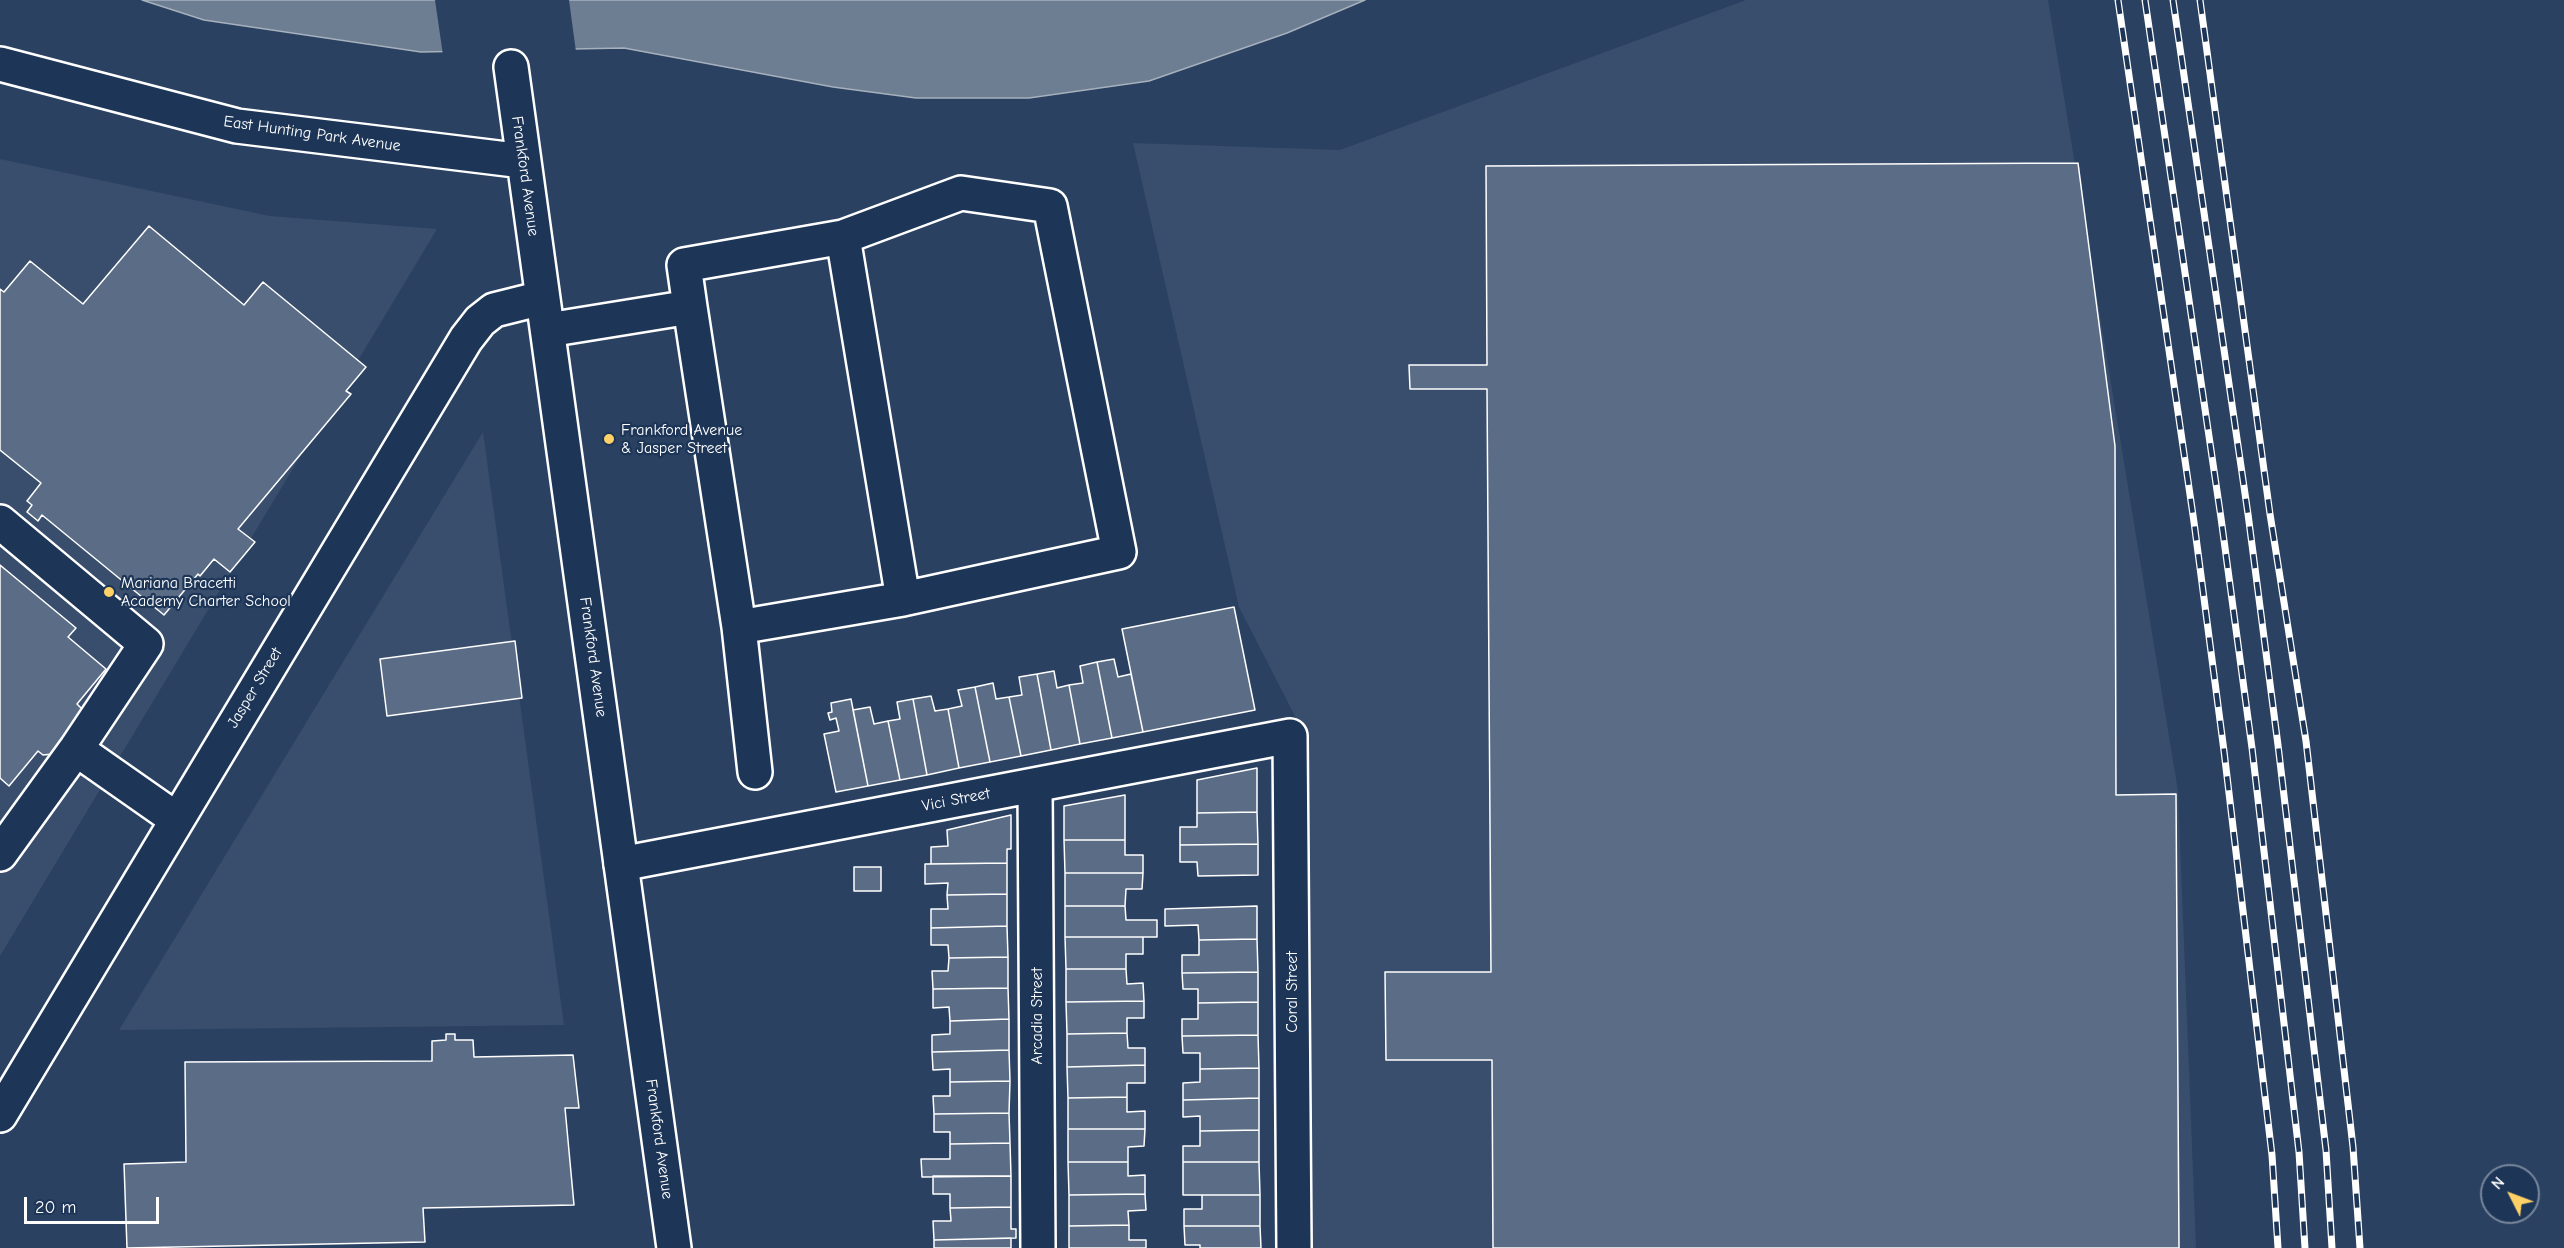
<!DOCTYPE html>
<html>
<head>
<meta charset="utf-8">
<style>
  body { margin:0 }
  #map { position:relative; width:2564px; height:1248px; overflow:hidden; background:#2a4161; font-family:"Comic Neue",sans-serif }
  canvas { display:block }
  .north { position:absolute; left:2480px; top:1164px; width:60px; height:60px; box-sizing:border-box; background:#1d3557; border:2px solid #77869a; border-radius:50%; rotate:312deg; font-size:16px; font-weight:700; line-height:24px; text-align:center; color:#fff }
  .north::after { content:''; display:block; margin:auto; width:21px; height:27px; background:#ffd166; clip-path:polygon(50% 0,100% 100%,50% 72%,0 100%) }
  .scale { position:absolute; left:24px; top:1197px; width:135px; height:27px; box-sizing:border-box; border:3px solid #fff; border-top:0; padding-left:8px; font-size:18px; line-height:21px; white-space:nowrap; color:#fff; -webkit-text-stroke:4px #1d3557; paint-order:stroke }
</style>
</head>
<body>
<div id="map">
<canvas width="2564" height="1248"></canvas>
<div class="north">N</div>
<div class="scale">20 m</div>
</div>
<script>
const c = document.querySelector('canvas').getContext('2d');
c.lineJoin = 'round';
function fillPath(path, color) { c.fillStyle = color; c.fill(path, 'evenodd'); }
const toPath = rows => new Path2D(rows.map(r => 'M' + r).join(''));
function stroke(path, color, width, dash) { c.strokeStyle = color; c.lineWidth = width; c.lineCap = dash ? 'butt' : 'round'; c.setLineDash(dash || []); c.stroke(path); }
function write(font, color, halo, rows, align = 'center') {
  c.font = font + ' "Comic Neue",sans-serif'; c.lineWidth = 4.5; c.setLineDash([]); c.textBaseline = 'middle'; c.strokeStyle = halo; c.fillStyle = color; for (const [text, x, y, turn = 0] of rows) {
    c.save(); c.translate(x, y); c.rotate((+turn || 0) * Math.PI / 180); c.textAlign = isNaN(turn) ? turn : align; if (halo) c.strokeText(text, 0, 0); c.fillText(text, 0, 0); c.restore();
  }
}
const built = toPath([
  [1746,0,2048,0,2178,791,2196,1248,1309,1248,1298,722,1239,607,1133,143,1340,150],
  [0,159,270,216,437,229,0,956],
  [483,432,564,1025,119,1030]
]);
const water = toPath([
  [142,0,1365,0,1287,33,1149,81,1029,98,916,98,833,87,624,48,421,52,204,20,142,0]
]);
const pier = toPath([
  [435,0,569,0,576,52,443,55]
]);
const building = toPath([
  [2078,163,2115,446,2116,795,2176,794,2179,1248,1493,1248,1492,1060,1386,1060,1385,972,1491,972,1487,389,1410,389,1409,365,1487,365,1486,166,2078,163],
  [149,226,244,305,263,282,366,367,346,391,351,394,238,529,255,542,230,572,214,559,200,576,198,574,164,615,42,515,38,521,27,512,32,505,27,501,41,483,0,450,0,289,4,292,30,261,83,304,149,226],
  [0,565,76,628,68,637,106,669,77,704,82,709,85,727,63,753,43,755,38,751,9,786,0,778,0,565],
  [1234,607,1255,710,1143,732,1122,629,1234,607],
  [515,641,522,698,387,716,380,659,515,641],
  [1114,659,1118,677,1131,674,1143,732,1112,738,1097,662,1114,659],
  [1097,662,1112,738,1080,744,1069,685,1083,683,1080,666,1097,662],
  [1054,671,1057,688,1069,685,1080,744,1051,750,1037,674,1054,671],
  [1037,674,1051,750,1021,756,1009,697,1022,695,1019,677,1037,674],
  [993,683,996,699,1009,697,1021,756,990,762,975,687,993,683],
  [975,687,990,762,959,768,948,709,962,706,958,690,975,687],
  [931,696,935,711,948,709,959,768,927,775,913,699,931,696],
  [851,699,868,786,836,792,824,734,839,731,836,718,830,720,828,713,832,712,831,703,851,699],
  [913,699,927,775,900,780,888,721,900,719,897,702,913,699],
  [870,707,874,724,888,721,900,780,868,786,853,710,870,707],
  [1257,768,1257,812,1197,813,1197,780,1257,768],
  [1125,795,1125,840,1064,840,1064,806,1125,795],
  [1257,812,1258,844,1180,845,1180,827,1197,827,1197,813,1257,812],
  [1011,815,1011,849,1007,849,1007,863,931,864,931,847,948,846,947,830,1011,815],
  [1064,840,1125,840,1125,855,1143,855,1143,873,1065,873,1064,840],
  [1258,844,1258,875,1198,876,1197,862,1180,862,1180,845,1258,844],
  [1007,863,1007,894,947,895,948,883,925,884,925,864,1007,863],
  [854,867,881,867,881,891,854,891,854,867],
  [1065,873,1143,873,1142,889,1126,889,1125,906,1065,906,1065,873],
  [1007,894,1007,926,931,928,931,909,948,909,947,895,1007,894],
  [1065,906,1125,906,1126,920,1157,920,1157,937,1065,937,1065,906],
  [1257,906,1257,939,1199,940,1198,925,1165,926,1165,909,1257,906],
  [1007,926,1008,957,949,958,948,945,931,945,931,928,1007,926],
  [1065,937,1143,937,1143,954,1126,954,1126,969,1066,969,1065,937],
  [1257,939,1258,972,1182,973,1182,955,1199,955,1199,940,1257,939],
  [1008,957,1008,988,933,989,932,971,948,971,949,958,1008,957],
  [1066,969,1126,969,1127,984,1143,983,1144,1001,1066,1002,1066,969],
  [1258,972,1258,1002,1198,1003,1198,989,1183,989,1182,973,1258,972],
  [1008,988,1009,1019,950,1021,949,1007,933,1008,933,989,1008,988],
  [1144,1001,1144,1018,1127,1018,1127,1033,1067,1034,1066,1002,1144,1001],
  [1258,1002,1258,1035,1182,1036,1182,1019,1198,1019,1198,1003,1258,1002],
  [1009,1019,1009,1050,932,1052,932,1035,950,1034,950,1021,1009,1019],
  [1127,1033,1128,1048,1145,1048,1145,1065,1067,1067,1067,1034,1127,1033],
  [446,1034,455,1034,455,1040,473,1040,474,1057,573,1055,579,1108,565,1108,574,1205,423,1208,425,1242,127,1248,124,1164,186,1162,185,1062,432,1061,432,1041,446,1040,446,1034],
  [1258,1035,1259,1068,1200,1069,1200,1053,1183,1053,1182,1036,1258,1035],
  [1009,1050,1010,1081,950,1082,950,1069,933,1070,932,1052,1009,1050],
  [1145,1065,1145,1083,1127,1083,1127,1097,1068,1098,1067,1067,1145,1065],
  [1259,1068,1259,1098,1183,1100,1183,1083,1200,1082,1200,1069,1259,1068],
  [1010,1081,1009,1113,934,1114,933,1096,950,1096,950,1082,1010,1081],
  [1127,1097,1127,1112,1145,1111,1145,1129,1068,1129,1068,1098,1127,1097],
  [1259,1098,1259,1130,1200,1131,1200,1116,1183,1117,1183,1100,1259,1098],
  [1009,1113,1010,1143,950,1144,950,1132,934,1132,934,1114,1009,1113],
  [1068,1129,1145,1129,1144,1146,1128,1147,1128,1162,1068,1162,1068,1129],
  [1259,1130,1259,1162,1183,1162,1183,1146,1200,1146,1200,1131,1259,1130],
  [1010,1143,1011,1176,922,1177,921,1159,950,1159,950,1144,1010,1143],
  [1068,1162,1128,1162,1128,1176,1145,1175,1145,1194,1069,1195,1068,1162],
  [1183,1162,1259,1162,1260,1195,1183,1195,1183,1162],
  [933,1176,1011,1176,1011,1207,950,1208,950,1194,933,1194,933,1176],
  [1145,1194,1146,1210,1128,1211,1129,1225,1069,1226,1069,1195,1145,1194],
  [1202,1195,1260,1195,1260,1226,1184,1226,1184,1209,1202,1209,1202,1195],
  [1011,1207,1011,1229,1016,1229,1016,1238,934,1240,933,1221,951,1221,950,1208,1011,1207],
  [1129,1225,1129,1240,1146,1240,1146,1248,1069,1248,1069,1226,1129,1225],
  [1184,1226,1260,1226,1261,1248,1200,1248,1200,1245,1185,1245,1184,1226],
  [1011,1238,1011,1248,934,1248,934,1240,1011,1238]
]);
const minor = toPath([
  [843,237,961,193,1050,206,1119,552,903,599],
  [690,307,684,265,843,237,903,599,739,627],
  [548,330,690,307,739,627,755,772],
  [0,522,146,644,76,749,0,854],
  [76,749,176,819],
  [1035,785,1038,1248],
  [621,864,1290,736,1294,1248],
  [0,1115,466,339,480,321,494,310,542,298]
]);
const major = toPath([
  [0,64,237,126,523,161],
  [511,67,674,1248]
]);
const rail = toPath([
  [2118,0,2194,522,2224,751,2272,1155,2278,1248],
  [2145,0,2221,518,2252,748,2299,1152,2305,1248],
  [2173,0,2248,514,2278,745,2326,1150,2332,1248],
  [2200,0,2270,514,2306,741,2353,1147,2360,1248]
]);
const markers = [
  [609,439,6,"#ffd166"],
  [109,592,6,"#ffd166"]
];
const streetNames = [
  ["East Hunting Park Avenue",312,134,8],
  ["Frankford Avenue",525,176,82],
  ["Frankford Avenue",593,657,82],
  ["Jasper Street",255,688,-59],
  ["Vici Street",956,800,-11],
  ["Coral Street",1292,992,-90],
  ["Arcadia Street",1037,1016,-90],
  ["Frankford Avenue",659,1139,82]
];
const poiNames = [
  ["Frankford Avenue",621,430],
  ["& Jasper Street",621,448],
  ["Mariana Bracetti",121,583],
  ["Academy Charter School",121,601]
];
fillPath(built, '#394e6c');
fillPath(water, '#6d7d92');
stroke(water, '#a7b1be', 1.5);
fillPath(pier, '#2a4161');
fillPath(building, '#5b6c86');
stroke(building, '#fff', 1.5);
stroke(minor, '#fff', 38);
stroke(major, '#fff', 38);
stroke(minor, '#1d3557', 33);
stroke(major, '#1d3557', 33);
stroke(rail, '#fff', 7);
stroke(rail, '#1d3557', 4.5, [14]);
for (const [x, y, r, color] of markers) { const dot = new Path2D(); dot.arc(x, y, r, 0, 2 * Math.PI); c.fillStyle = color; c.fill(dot); stroke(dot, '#1d3557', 2); }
write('16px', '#fff', '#1d3557', streetNames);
write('16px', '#fff', '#1d3557', poiNames, 'left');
</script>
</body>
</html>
